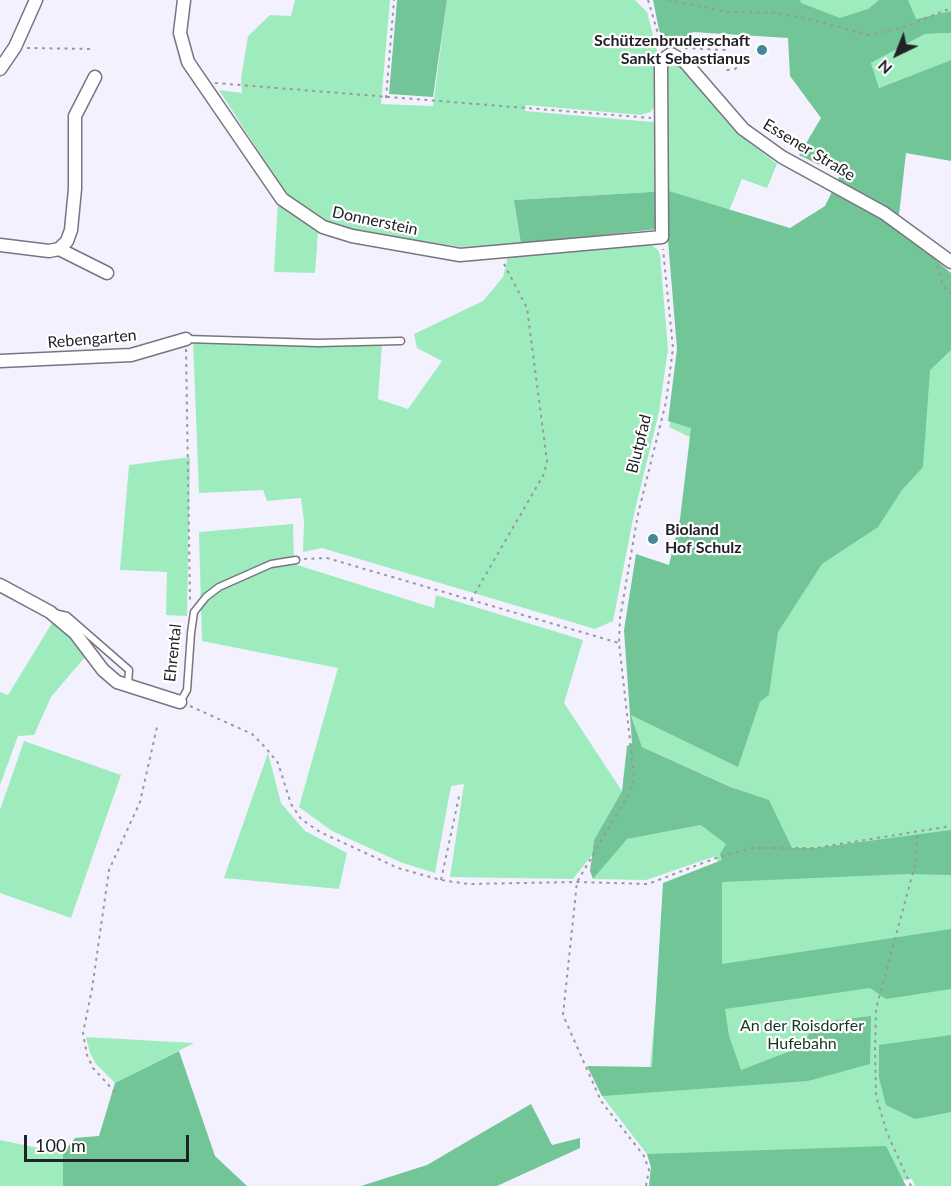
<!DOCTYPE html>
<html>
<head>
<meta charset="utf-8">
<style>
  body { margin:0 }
  #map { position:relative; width:951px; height:1186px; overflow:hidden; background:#f4f1fe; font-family:Lato,sans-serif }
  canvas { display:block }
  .north { position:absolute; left:867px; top:24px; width:60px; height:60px; -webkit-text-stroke:4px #fff; paint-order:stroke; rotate:223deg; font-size:16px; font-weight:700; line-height:24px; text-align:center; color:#222127 }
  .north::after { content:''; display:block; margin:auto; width:21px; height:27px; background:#222127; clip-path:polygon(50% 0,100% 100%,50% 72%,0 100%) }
  .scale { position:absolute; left:24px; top:1135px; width:165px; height:27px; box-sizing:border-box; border:3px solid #222127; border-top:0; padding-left:8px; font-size:18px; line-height:21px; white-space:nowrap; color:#222127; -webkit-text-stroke:4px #fff; paint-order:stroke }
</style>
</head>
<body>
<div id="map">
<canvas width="951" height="1186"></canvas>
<div class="north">N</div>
<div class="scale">100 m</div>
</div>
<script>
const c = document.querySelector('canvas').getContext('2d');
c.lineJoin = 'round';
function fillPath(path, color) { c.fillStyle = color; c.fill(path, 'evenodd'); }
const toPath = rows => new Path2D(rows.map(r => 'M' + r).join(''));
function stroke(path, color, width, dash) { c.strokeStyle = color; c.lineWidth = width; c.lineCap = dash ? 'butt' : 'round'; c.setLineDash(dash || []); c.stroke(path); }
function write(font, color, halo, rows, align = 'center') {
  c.font = font + ' Lato,sans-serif'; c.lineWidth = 4.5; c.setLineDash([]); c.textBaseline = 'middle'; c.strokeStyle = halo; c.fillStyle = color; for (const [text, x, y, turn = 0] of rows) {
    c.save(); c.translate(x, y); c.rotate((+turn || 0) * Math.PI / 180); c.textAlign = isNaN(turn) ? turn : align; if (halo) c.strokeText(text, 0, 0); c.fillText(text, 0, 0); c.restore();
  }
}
const green = toPath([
  [295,0,390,0,381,104,433,106,447,0,635,0,647,12,657,50,655,107,650,112,641,115,526,105,525,111,664,123,667,67,679,65,738,133,777,164,767,188,742,179,729,211,669,191,514,200,521,244,462,247,354,231,325,220,318,233,315,273,274,272,279,183,219,90,242,93,241,79,248,36,270,15,291,16],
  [761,0,951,0,951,11,916,19,854,44],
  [951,33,951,60,879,88,871,63,925,34],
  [650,244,658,250,660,255,668,349,659,412,634,514,613,621,595,629,322,548,303,552,304,522,301,498,267,501,263,490,199,493,193,340,313,347,382,344,378,399,408,409,442,361,417,348,414,334,483,301,503,277,508,256],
  [951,336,951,1186,915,1186,912,1179,844,1186,649,1186,651,1167,647,1154,602,1096,650,1067,667,886,719,867,716,856,646,880,593,879,626,839,701,825,736,789,642,747,631,714,738,766,760,702,769,695,775,650,729,456,669,427,682,380,915,370],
  [190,457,187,616,166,615,167,572,120,570,129,465],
  [293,524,294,564,434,608,436,595,583,640,564,703,622,791,594,840,592,855,573,879,450,877,464,784,451,786,435,873,400,862,332,831,299,807,338,668,202,641,199,532],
  [52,623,68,634,85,657,51,697,34,735,18,736,0,785,0,692,8,695],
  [24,741,121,775,71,918,0,893,0,810],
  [268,753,281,803,305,831,347,853,339,889,224,878],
  [86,1037,194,1043,115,1083,96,1064,90,1053],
  [0,1140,63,1153,63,1186,0,1186]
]);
const forest = toPath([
  [397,0,447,0,433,97,389,94],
  [653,0,800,0,801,3,840,18,868,9,879,0,908,0,916,19,951,11,951,33,925,34,871,63,879,88,951,60,951,161,906,153,899,215,911,238,951,273,951,350,930,370,923,467,902,490,878,527,822,564,778,632,769,695,760,702,738,767,631,715,642,747,733,788,769,800,792,848,816,848,951,830,951,875,907,874,722,882,722,964,951,929,951,989,886,999,870,988,725,1009,729,1036,741,1070,801,1047,816,1023,871,1016,870,1064,808,1081,602,1096,587,1066,652,1067,663,883,722,860,720,854,726,844,701,825,627,839,593,879,590,871,594,840,622,791,627,746,632,744,624,630,636,554,669,565,680,519,691,428,668,421,677,349,667,228,521,244,514,200,669,191,790,228,825,206,840,175,799,155,821,118,790,76,788,38,693,32,679,48,668,48,659,30],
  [951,1035,951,1112,915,1119,886,1105,879,1078,879,1045],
  [179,1051,215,1156,247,1186,63,1186,63,1153,75,1138,99,1136,115,1083],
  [531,1104,552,1145,580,1138,580,1148,497,1186,361,1186,427,1165],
  [886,1146,906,1186,649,1186,651,1167,647,1154]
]);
const path = toPath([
  [648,0,662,47],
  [668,0,728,12,777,13,809,19,868,35,902,28,951,8],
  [27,48,93,49],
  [685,48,725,50,727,70,735,69,747,59],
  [215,83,651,118],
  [386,98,394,0],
  [937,266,943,286,951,293],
  [186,349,190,602],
  [304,559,327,558,619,643],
  [471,600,544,474,547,461,527,308,503,262],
  [190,706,252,734,265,747,278,763,291,804,301,819,320,832,398,868,441,880,468,884,577,882,648,884,716,858,751,848,816,848,951,826],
  [441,880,460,792],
  [115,1092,93,1068,87,1055,83,1033,92,989,109,870,140,802,157,727],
  [646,1186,649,1170,644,1156,601,1101,563,1015,577,882,630,792,634,776,619,643,620,618,638,514,666,402,673,348,663,249],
  [911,1186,887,1133,876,1096,875,1048,876,1009,915,865,918,831]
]);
const lane = toPath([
  [186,339,318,343,401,341],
  [54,613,67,616,129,670,128,685],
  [180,702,187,690,191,633,194,612,206,597,219,587,271,564,296,560]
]);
const street = toPath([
  [184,0,180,33,188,62,282,199,323,227,352,236,460,255,662,237,661,66,665,58,671,54,685,62,743,129,782,157,884,213,951,262],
  [0,69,15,47,36,0],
  [0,245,49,251,59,249,67,241,71,230,75,189,75,116,95,77],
  [59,249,107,273],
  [0,361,131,355,186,339],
  [0,585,50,612,75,633,103,670,117,682,180,702]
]);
const markers = [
  [762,50,6,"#468699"],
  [653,539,6,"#468699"]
];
const poiNames = [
  ["Schützenbruderschaft",750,41],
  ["Sankt Sebastianus",750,59],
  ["Bioland",665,530,"left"],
  ["Hof Schulz",665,548,"left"]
];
const streetNames = [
  ["Essener Straße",809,150,31],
  ["Donnerstein",375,221,12],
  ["Rebengarten",92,339,-5],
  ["Blutpfad",639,444,-76],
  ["Ehrental",173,653,-84]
];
const parkNames = [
  ["An der Roisdorfer",802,1026],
  ["Hufebahn",802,1044]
];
fillPath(green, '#9eecbe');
fillPath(forest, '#72c597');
stroke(lane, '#787482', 9);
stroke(street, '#787482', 15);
stroke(path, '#9997a1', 2, [3, 4.5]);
stroke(lane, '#fff', 6);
stroke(street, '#fff', 12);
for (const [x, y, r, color] of markers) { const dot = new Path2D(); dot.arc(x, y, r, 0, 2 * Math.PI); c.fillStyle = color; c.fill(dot); stroke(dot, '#fff', 2); }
write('bold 16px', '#222127', '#fff', poiNames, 'right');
write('16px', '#222127', '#fff', streetNames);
write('16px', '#133725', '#fff', parkNames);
</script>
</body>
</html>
